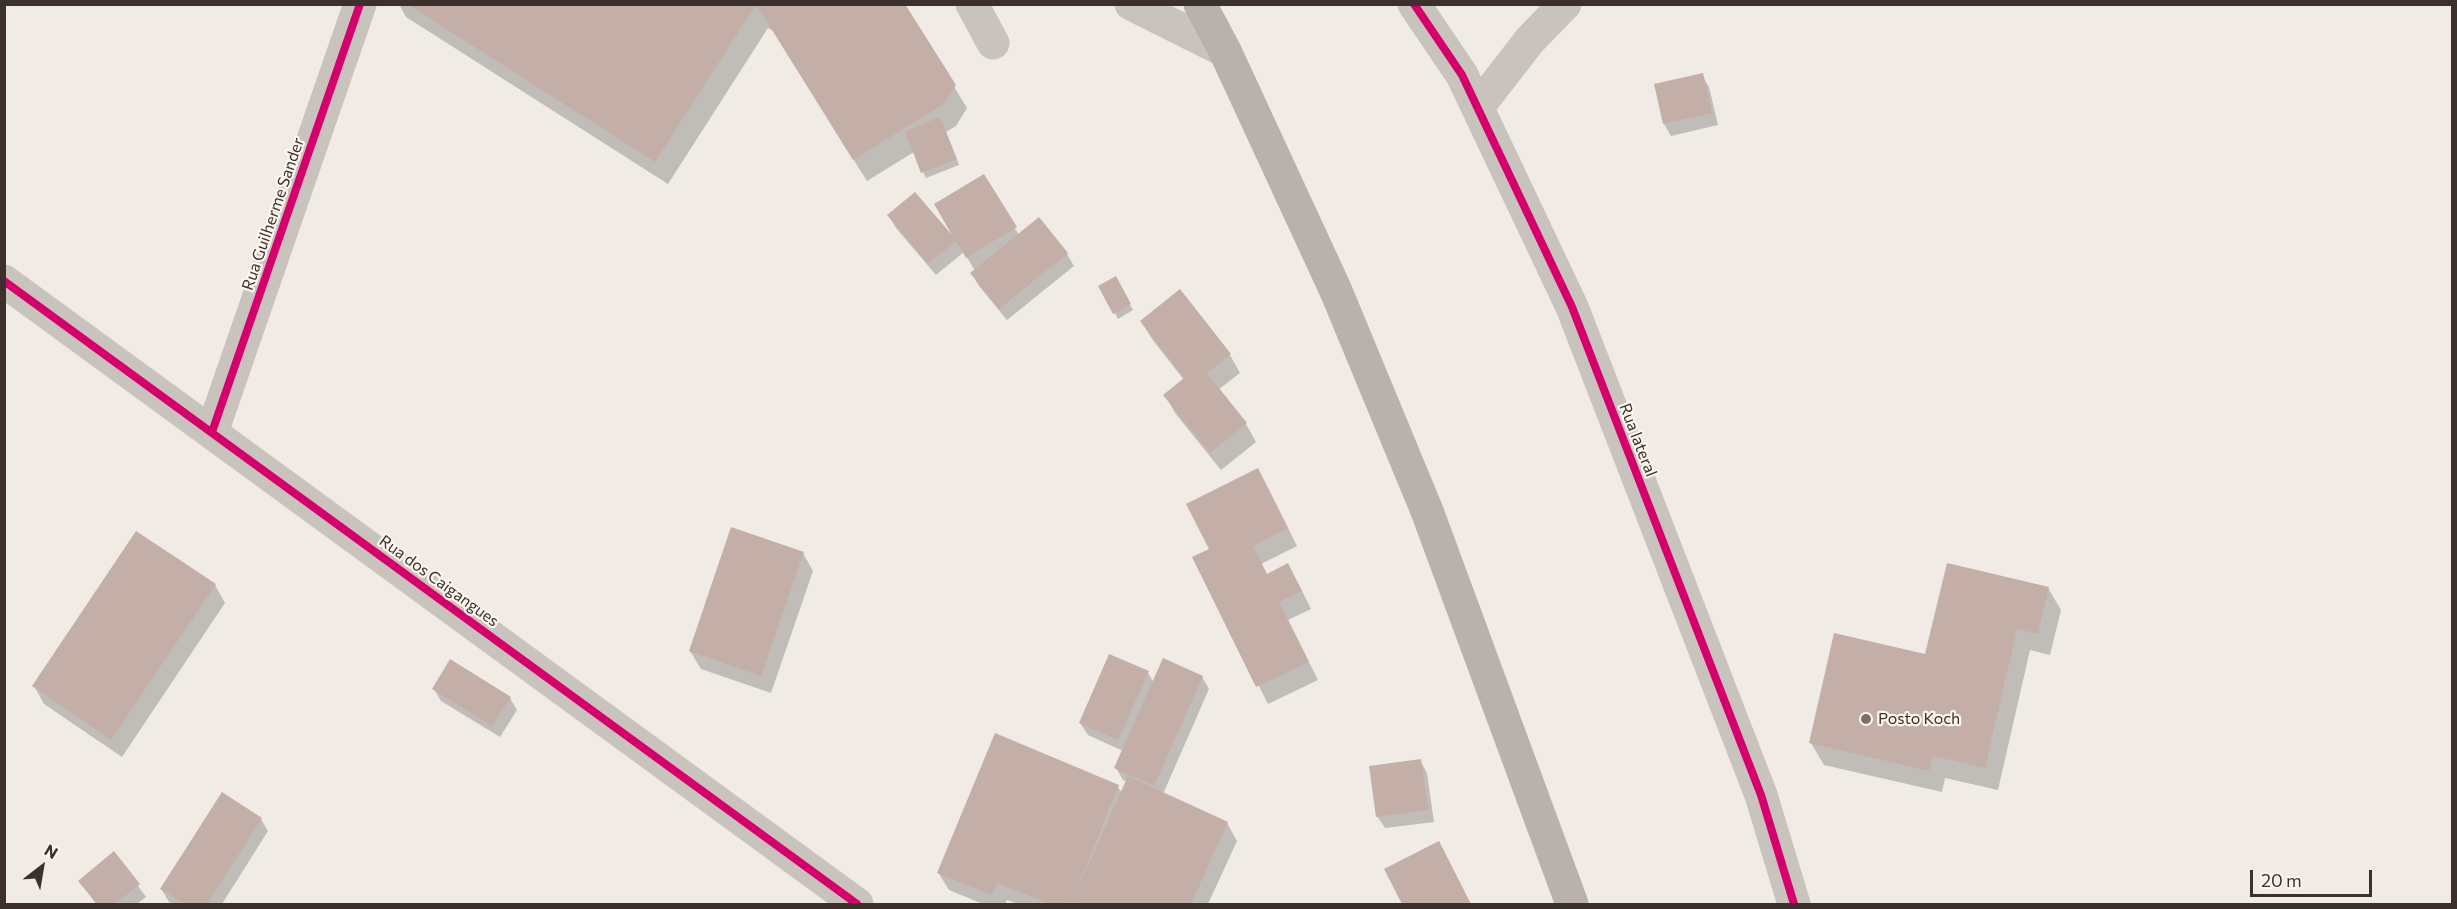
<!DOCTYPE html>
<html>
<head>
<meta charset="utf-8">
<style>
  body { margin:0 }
  #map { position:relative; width:2457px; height:909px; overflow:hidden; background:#f0ebe5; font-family:Commissioner,sans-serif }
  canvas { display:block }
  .frame { position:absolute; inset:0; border:6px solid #3b302b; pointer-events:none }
  .north { position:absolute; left:12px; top:837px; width:60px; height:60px; -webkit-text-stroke:4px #fbf5ee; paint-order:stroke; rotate:31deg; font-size:16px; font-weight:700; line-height:24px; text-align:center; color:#3b302b }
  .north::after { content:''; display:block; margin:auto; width:21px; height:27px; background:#3b302b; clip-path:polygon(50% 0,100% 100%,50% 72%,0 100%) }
  .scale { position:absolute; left:2250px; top:870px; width:122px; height:27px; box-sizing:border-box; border:3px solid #3b302b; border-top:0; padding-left:8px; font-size:18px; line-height:21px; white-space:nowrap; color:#3b302b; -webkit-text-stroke:4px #fbf5ee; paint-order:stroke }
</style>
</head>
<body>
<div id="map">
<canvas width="2457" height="909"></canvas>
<div class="frame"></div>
<div class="north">N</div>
<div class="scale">20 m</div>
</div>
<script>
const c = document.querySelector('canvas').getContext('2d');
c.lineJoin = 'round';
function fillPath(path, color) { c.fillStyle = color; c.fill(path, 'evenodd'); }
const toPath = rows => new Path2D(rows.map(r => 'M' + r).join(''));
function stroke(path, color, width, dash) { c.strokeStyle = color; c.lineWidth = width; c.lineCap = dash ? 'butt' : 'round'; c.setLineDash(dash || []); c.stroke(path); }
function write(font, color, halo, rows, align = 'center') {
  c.font = font + ' Commissioner,sans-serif'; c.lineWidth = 4.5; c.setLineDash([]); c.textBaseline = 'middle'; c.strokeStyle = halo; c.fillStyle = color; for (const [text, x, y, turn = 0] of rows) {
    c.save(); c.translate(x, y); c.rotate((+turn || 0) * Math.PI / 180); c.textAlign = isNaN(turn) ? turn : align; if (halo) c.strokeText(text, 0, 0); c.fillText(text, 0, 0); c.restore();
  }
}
const shadow = toPath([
  [399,4,903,4,967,108,956,126,946,132,959,165,926,178,914,152,867,181,773,31,768,28,668,184,406,17],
  [1702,75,1709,87,1718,125,1671,136,1664,124],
  [983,176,1019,235,1067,254,1074,266,1007,320,979,286,972,274,975,271,964,252,936,275,896,228,889,216,953,238],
  [1115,278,1133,310,1118,319,1100,286],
  [1180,291,1230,355,1240,373,1218,390,1246,424,1256,442,1221,470,1175,413,1165,395,1184,380,1152,339,1141,321],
  [1268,488,1297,546,1261,564,1267,575,1298,583,1311,609,1288,620,1318,680,1268,704,1194,558,1211,550],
  [803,553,813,571,771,693,701,669,690,651],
  [215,585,225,603,122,757,44,704,34,686],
  [2048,588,2061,610,2050,655,2030,650,1998,790,1945,778,1942,792,1824,765,1811,743,1927,656],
  [1148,673,1154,683,1202,677,1209,689,1163,794,1227,823,1237,841,1208,904,1018,904,1007,900,1005,904,983,904,949,890,938,872,1118,787,1122,793,1127,782,1123,780,1116,768,1123,751,1088,735,1080,723],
  [434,689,510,698,517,710,500,737,441,701],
  [1420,760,1427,773,1434,822,1385,828,1377,816],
  [261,819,268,831,222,904,173,904,169,902,162,890],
  [114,853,146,897,137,904,96,904,80,881],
  [1446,856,1470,904,1403,904,1386,870]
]);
const building = toPath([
  [407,4,905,4,956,85,944,104,853,160,759,9,755,6,655,162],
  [1703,73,1712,113,1663,124,1654,84],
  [940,117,957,159,921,173,905,131],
  [984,174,1017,227,966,258,956,241,928,264,887,215,915,192,952,235,934,204],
  [1039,217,1068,253,999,309,970,273],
  [1116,276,1131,304,1113,314,1098,286],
  [1180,289,1231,354,1207,373,1247,423,1210,453,1163,395,1184,378,1140,321],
  [1258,468,1288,528,1253,546,1267,574,1288,563,1302,591,1279,602,1309,662,1256,687,1192,557,1209,549,1186,504],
  [731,527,804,552,761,676,689,651],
  [136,531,216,584,111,740,32,686],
  [1947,563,2049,587,2038,634,2017,629,1985,768,1933,756,1929,771,1809,743,1834,633,1925,654],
  [1109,654,1149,671,1118,740,1079,723],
  [1163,658,1203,676,1154,786,1114,768],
  [450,659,511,697,492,726,432,689],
  [995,733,1119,785,1074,896,1128,776,1228,822,1191,904,1078,904,1071,901,1069,904,1049,904,997,883,992,895,937,873],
  [1421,759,1428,810,1376,817,1369,766],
  [222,792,262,818,207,904,185,904,160,889],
  [1439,841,1471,904,1402,904,1384,869],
  [114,851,140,884,115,904,97,904,78,881]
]);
const minor = toPath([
  [972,4,993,43],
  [1131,4,1225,51],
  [1414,4,1462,75,1572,307,1761,795,1794,904],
  [1478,107,1530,40,1565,4],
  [4,281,857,904],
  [212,432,360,4]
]);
const major = toPath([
  [1200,4,1225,51,1336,291,1427,511,1572,904]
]);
const cycleway = toPath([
  [1414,4,1462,75,1572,307,1761,795,1794,904],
  [4,281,857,904],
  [212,432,360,4]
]);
const markers = [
  [1866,719,6,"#7a716c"]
];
const streetNames = [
  ["Rua Guilherme Sander",273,214,-71],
  ["Rua lateral",1638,440,69],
  ["Rua dos Caigangues",439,581,36]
];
const poiNames = [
  ["Posto Koch",1878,719]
];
fillPath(shadow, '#0003');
fillPath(building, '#c3afa7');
stroke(minor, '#c9c3be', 33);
stroke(major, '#b8b1ad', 33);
stroke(cycleway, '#d6006c', 8);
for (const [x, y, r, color] of markers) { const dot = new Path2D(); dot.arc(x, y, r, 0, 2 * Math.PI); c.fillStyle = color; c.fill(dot); stroke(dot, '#fbf5ee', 2); }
write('16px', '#3b302b', '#fbf5ee', streetNames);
write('16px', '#3b302b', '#fbf5ee', poiNames, 'left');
</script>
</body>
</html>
